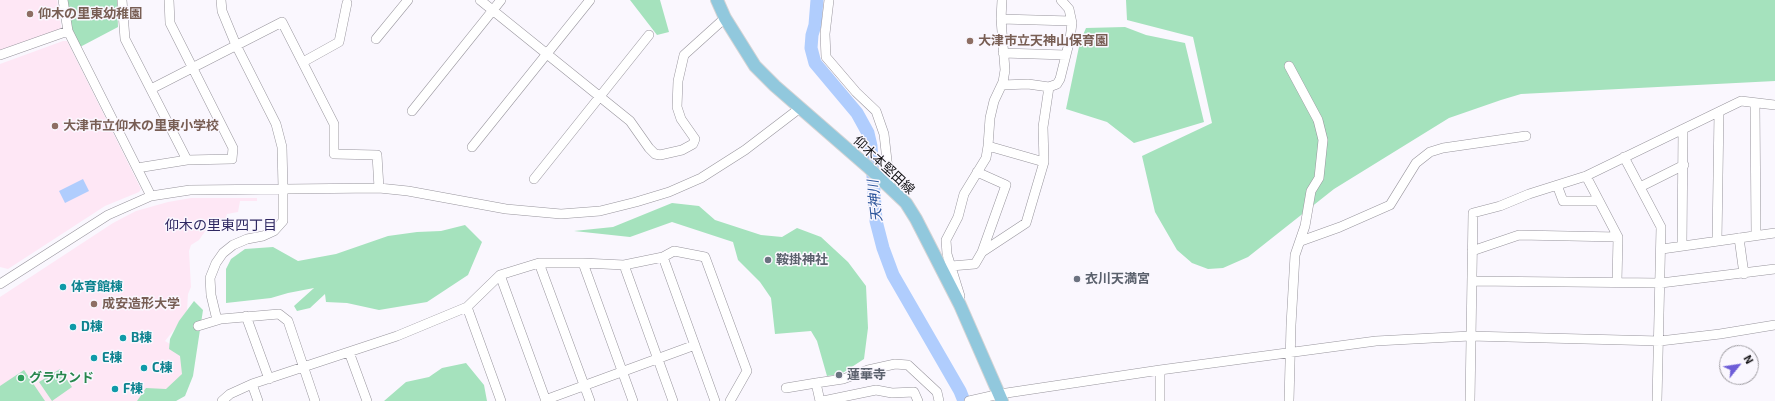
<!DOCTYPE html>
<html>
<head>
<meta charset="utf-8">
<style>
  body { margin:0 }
  #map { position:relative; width:1775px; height:401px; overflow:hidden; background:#faf7fe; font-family:"Exo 2",sans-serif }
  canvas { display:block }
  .north { position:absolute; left:1719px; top:345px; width:40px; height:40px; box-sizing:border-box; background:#faf7fe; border:1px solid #9d9ba0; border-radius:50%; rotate:60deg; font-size:11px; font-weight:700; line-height:16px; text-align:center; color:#111013 }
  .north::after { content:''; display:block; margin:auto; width:14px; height:18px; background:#6d5dd7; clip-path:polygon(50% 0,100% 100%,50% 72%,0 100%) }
</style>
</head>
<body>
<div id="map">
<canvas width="1775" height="401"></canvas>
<div class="north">N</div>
</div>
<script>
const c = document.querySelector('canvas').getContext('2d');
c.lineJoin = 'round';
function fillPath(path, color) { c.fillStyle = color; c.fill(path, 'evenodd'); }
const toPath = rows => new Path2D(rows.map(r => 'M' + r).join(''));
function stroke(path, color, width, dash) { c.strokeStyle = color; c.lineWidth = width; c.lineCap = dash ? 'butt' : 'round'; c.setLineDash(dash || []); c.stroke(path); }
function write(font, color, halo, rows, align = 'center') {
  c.font = font + ' "Exo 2","Noto Sans JP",sans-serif'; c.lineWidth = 3; c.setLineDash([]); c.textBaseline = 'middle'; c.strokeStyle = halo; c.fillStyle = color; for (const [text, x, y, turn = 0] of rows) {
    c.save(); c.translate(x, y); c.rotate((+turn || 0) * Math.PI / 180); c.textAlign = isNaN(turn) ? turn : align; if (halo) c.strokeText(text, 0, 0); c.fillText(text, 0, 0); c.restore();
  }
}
const education = toPath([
  [0,0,57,0,61,27,60,30,0,52],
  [63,41,67,41,141,189,139,192,105,206,8,269,0,267,0,64],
  [191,198,257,198,257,201,240,201,238,212,227,214,225,220,212,228,206,230,199,240,191,245,189,251,191,287,188,294,187,311,181,321,165,341,182,351,183,377,155,401,0,401,0,297,113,223,136,211,168,202]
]);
const green = toPath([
  [67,0,117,0,118,27,80,47,72,29],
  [630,0,660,0,669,32,657,35],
  [1126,0,1775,0,1775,81,1521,94,1501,100,1449,118,1334,189,1248,257,1223,268,1208,269,1192,263,1177,250,1155,212,1142,156,1212,123,1193,37,1127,20],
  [1125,27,1146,35,1185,43,1204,122,1134,143,1107,122,1066,109,1080,42,1086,28],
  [672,203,699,206,715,220,761,235,782,237,797,228,821,237,848,262,866,286,868,328,864,359,841,374,827,376,817,341,811,331,775,334,771,298,760,282,738,260,733,242,672,222,630,237,574,231,613,227],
  [465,225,482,242,468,275,427,302,379,310,347,303,326,302,325,294,310,308,297,311,294,306,314,288,288,293,271,298,226,303,226,269,231,259,245,249,273,247,298,261,336,254,388,236,417,232,441,231],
  [194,301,203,310,193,376,185,396,176,401,137,401,146,388,166,389,182,374,180,356,169,349,170,339,179,321],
  [466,363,484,385,487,401,384,401,406,382,429,377,442,368],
  [60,369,72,387,52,401,39,382],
  [24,370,45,401,0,401,0,386]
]);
const water = toPath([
  [83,179,89,191,65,203,59,191]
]);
const river = toPath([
  [817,0,815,25,812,35,811,48,815,63,857,113,868,133,871,146,876,221,883,248,893,275,960,391,964,401]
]);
const minor = toPath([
  [63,0,68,31,151,196],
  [122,0,125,39,187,160],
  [480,0,630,121,649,148,655,154,660,155,682,150,693,144,695,139,681,119,677,107,678,81,684,55,725,18],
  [829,0,825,34,826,57,856,92,876,111,884,134,890,187],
  [1001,19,1071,21],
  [376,39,408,0],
  [1003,53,1066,55],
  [0,55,68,31],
  [303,62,339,42,347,3],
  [1002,85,1028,84,1049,87],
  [151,89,282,22,334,124,334,154,377,155,379,188],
  [1755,103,1756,235],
  [412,111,501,0],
  [472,147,590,0],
  [1624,157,1661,227,1657,401],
  [1044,162,1043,127,1049,87,1057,84,1060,79,1070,39,1072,23,1069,9,1061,0],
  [137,168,187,160,232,159,233,148,170,23,169,0],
  [977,172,1006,185,982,252],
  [1586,176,1618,237,1617,282],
  [534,179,649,35],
  [1557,185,1563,201,1599,201],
  [1640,187,1684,165],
  [1739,238,1744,274],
  [1301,241,1340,227,1390,205,1416,163,1430,152,1443,148,1526,136],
  [1717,241,1719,112],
  [1682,246,1683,129],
  [1662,249,1775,233],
  [1472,251,1519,235,1618,237],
  [663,257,715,401],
  [539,263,590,401],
  [583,263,633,401],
  [624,265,673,401],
  [951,266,975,264,982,252,1026,223,1044,162,988,146],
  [500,275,546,401],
  [1472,281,1661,283,1775,269],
  [0,284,108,215,151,196,190,190,379,188,408,191,506,209,561,214,600,211,636,202,669,192,701,178,745,150,800,108],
  [960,296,947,254,946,240,958,217,964,194,986,158,988,146,990,118,994,101,1003,82,1005,70,1001,19,1002,0],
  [467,307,501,401],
  [246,316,269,379],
  [217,320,211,295,210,278,216,263,223,253,233,245,247,239,263,236,274,231,283,221,283,188,282,147,276,124,236,45,222,11,221,0],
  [198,326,221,319,279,314,288,321,315,401],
  [349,352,367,401],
  [252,384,258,401],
  [786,388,816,383],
  [545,400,695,345],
  [222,401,230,394,252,384,397,336,467,307,500,275,539,263,583,263,624,265,663,257,674,251,705,257,747,371,730,401],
  [820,401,816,383,843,379,868,370,895,364,908,365,937,392,939,401],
  [823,401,876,390,892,393,914,392,918,401],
  [969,401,1000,394,1160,370,1376,341,1470,336,1660,341,1720,334,1775,325],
  [1160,401,1160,370],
  [1289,401,1291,325,1295,255,1305,226,1311,191,1319,178,1323,140,1318,120,1289,66],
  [1470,401,1473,213,1500,206,1529,194,1586,176,1741,101,1775,105]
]);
const major = toPath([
  [717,0,725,18,755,66,775,86,868,167,906,203,916,219,960,305,1002,401]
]);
const markers = [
  [30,14,4,"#8d6e63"],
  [970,41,4,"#8d6e63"],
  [55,126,4,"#8d6e63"],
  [768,260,4,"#6b7280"],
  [1077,279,4,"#6b7280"],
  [63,287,4,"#0f9aa8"],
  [94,304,4,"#8d6e63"],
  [73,327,4,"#0f9aa8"],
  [123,338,4,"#0f9aa8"],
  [94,358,4,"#0f9aa8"],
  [144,368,4,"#0f9aa8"],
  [839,375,4,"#6b7280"],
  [21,378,4,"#2e9e5b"],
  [115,389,4,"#0f9aa8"]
];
const educationNames = [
  ["仰木の里東幼稚園",38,14],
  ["大津市立天神山保育園",978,41],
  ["大津市立仰木の里東小学校",63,126],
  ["成安造形大学",102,304]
];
const streetNames = [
  ["仰木本堅田線",884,165,43]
];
const worshipNames = [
  ["鞍掛神社",776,260],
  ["衣川天満宮",1085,279],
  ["蓮華寺",847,375]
];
const cultureNames = [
  ["体育館棟",71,287],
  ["D棟",81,327],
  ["B棟",131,338],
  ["E棟",102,358],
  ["C棟",152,368],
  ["F棟",123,389]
];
const leisureNames = [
  ["グラウンド",29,378]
];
const waterNames = [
  ["天神川",875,201,-96]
];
const neighbourhoodNames = [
  ["仰木の里東四丁目",221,225]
];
fillPath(education, '#fee7f5');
fillPath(green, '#a5e2bd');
fillPath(water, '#b0cdfd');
stroke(river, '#b0cdfd', 13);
stroke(minor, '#98959d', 10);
stroke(major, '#d4d4d5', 14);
stroke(minor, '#fff', 9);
stroke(major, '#91c8dd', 12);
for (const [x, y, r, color] of markers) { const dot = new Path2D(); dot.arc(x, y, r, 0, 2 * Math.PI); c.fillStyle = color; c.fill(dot); stroke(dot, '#faf7fe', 1.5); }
write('bold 13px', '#785e54', '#faf7fe', educationNames, 'left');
write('13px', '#111013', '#faf7fe', streetNames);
write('bold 13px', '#5b616d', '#faf7fe', worshipNames, 'left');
write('bold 13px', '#0d838f', '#faf7fe', cultureNames, 'left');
write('bold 13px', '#27864d', '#faf7fe', leisureNames, 'left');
write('italic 14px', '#2c559b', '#faf7fe', waterNames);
write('14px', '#2f2862', '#faf7fe', neighbourhoodNames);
</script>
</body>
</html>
